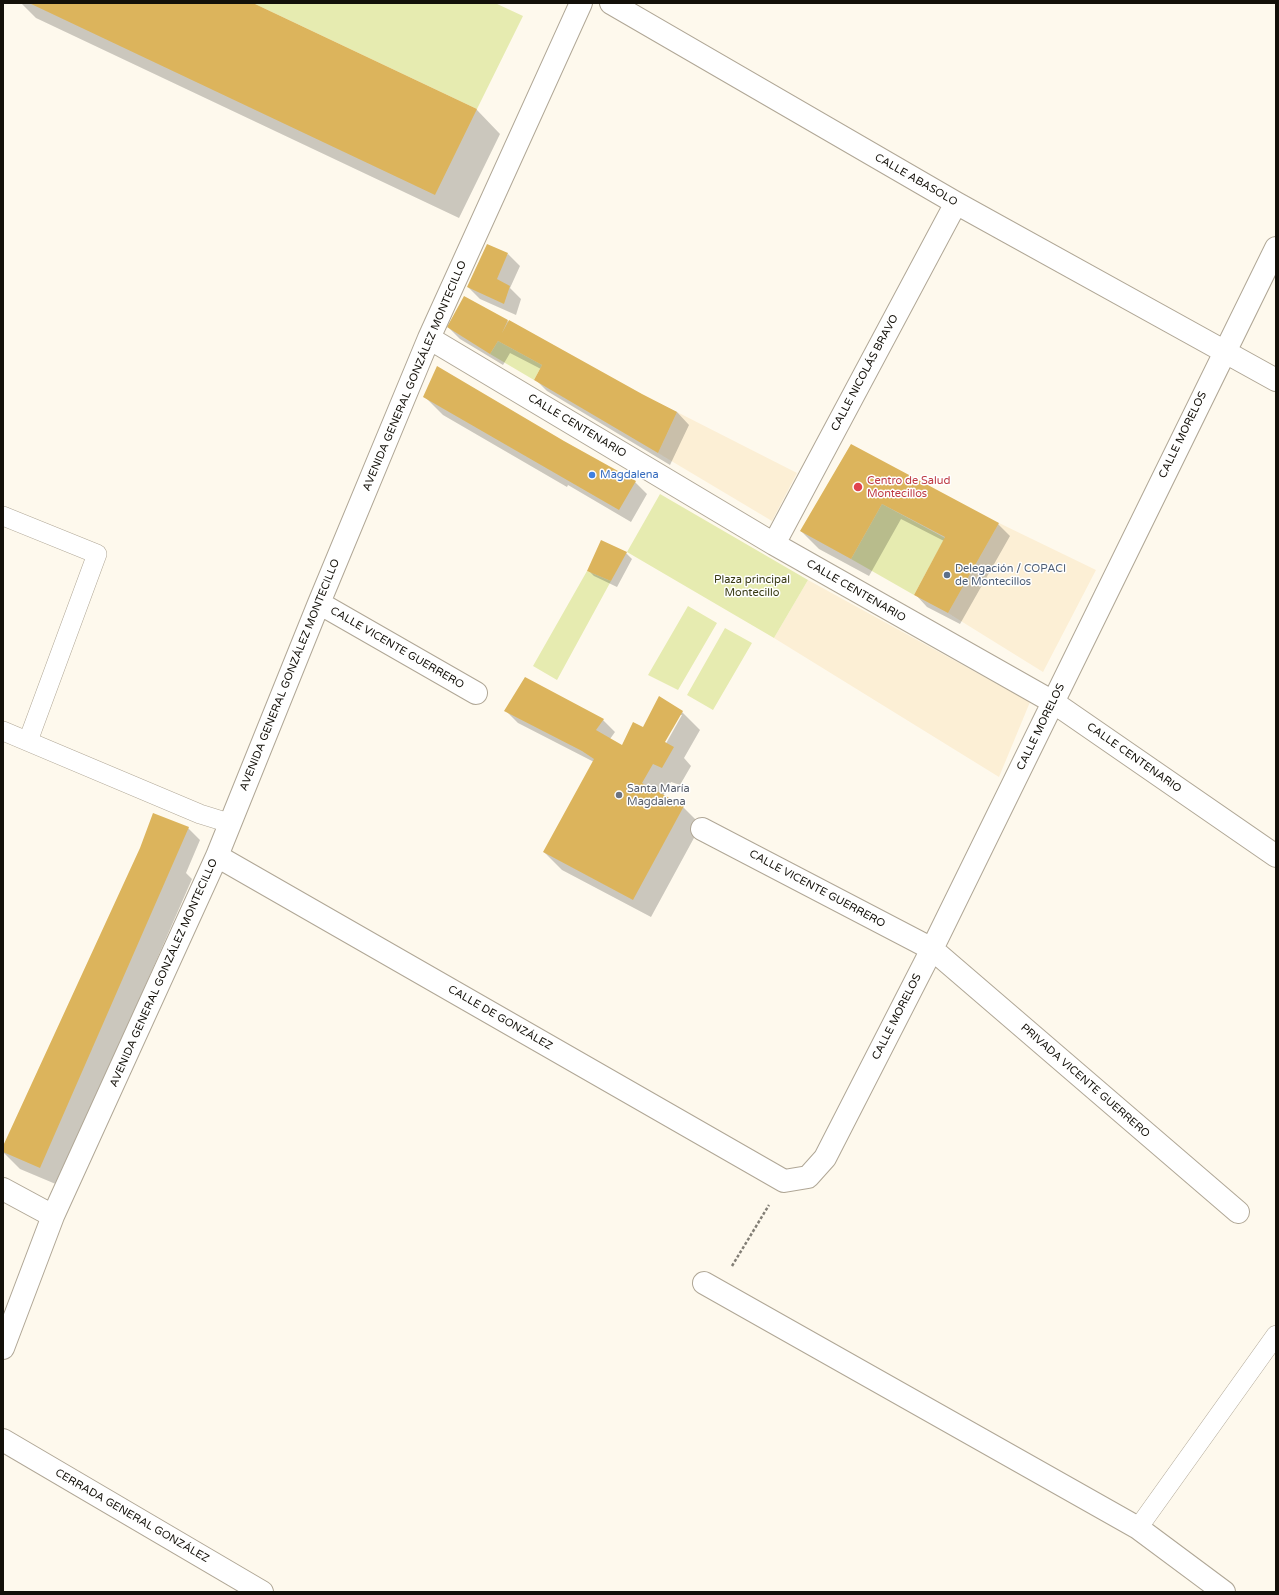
<!DOCTYPE html>
<html>
<head>
<meta charset="utf-8">
<style>
  body { margin:0 }
  #map { position:relative; width:1279px; height:1595px; overflow:hidden; background:#fef9ed; font-family:"Varela Round",sans-serif }
  canvas { display:block }
  .frame { position:absolute; inset:0; border:4px solid #131009; pointer-events:none }
</style>
</head>
<body>
<div id="map">
<canvas width="1279" height="1595"></canvas>
<div class="frame"></div>
</div>
<script>
const c = document.querySelector('canvas').getContext('2d');
c.lineJoin = 'round';
function fillPath(path, color) { c.fillStyle = color; c.fill(path, 'evenodd'); }
const toPath = rows => new Path2D(rows.map(r => 'M' + r).join(''));
function stroke(path, color, width, dash) { c.strokeStyle = color; c.lineWidth = width; c.lineCap = dash ? 'butt' : 'round'; c.setLineDash(dash || []); c.stroke(path); }
function write(font, color, halo, rows, align = 'center') {
  c.font = font + ' "Varela Round",sans-serif'; c.lineWidth = 3; c.setLineDash([]); c.textBaseline = 'middle'; c.strokeStyle = halo; c.fillStyle = color; for (const [text, x, y, turn = 0] of rows) {
    c.save(); c.translate(x, y); c.rotate((+turn || 0) * Math.PI / 180); c.textAlign = isNaN(turn) ? turn : align; if (halo) c.strokeText(text, 0, 0); c.fillText(text, 0, 0); c.restore();
  }
}
const built = toPath([
  [677,412,797,473,772,521,658,453],
  [999,523,1096,570,1043,672,948,613],
  [808,580,1030,702,999,777,774,638]
]);
const green = toPath([
  [253,3,495,3,523,16,477,109],
  [498,341,542,365,534,380,490,354],
  [660,494,808,580,774,638,627,552],
  [882,504,945,538,914,595,851,559],
  [587,571,611,581,557,680,533,666],
  [688,606,717,623,678,690,648,675],
  [725,628,752,643,713,710,687,695]
]);
const shadow = toPath([
  [21,3,251,3,477,110,500,134,459,218,36,18],
  [508,254,520,266,510,288,521,299,516,315,480,299,468,287],
  [507,321,642,395,677,412,689,425,670,465,547,391,535,379,541,369,510,353,503,365,460,339,448,327],
  [425,397,563,442,635,482,647,494,631,522,568,485,567,487,443,415],
  [851,445,998,524,1010,536,960,624,927,607,915,594,944,541,901,519,869,576,819,549,801,531],
  [626,553,632,559,617,587,594,576,588,570],
  [506,711,603,720,615,732,610,739,622,746,643,729,682,712,700,730,684,758,691,766,680,785,671,782,663,796,683,807,701,825,651,917,562,870,544,852,594,762,518,723],
  [679,715,682,715,664,747,662,746],
  [188,828,200,840,186,873,192,879,58,1185,20,1169,3,1152,3,1149,141,848]
]);
const building = toPath([
  [29,3,253,3,477,109,435,195],
  [487,244,508,253,497,279,510,286,504,304,467,287],
  [464,296,508,320,502,333,509,320,642,394,677,412,658,453,534,380,542,365,498,341,490,354,447,327],
  [437,366,564,441,636,481,619,510,423,397],
  [851,444,999,523,948,613,914,595,945,537,882,504,851,559,800,531],
  [601,540,627,552,611,581,587,571],
  [525,677,604,719,596,730,622,745,633,722,643,727,659,696,683,711,665,742,674,747,662,768,653,764,642,783,684,806,633,900,543,852,594,759,582,751,504,711],
  [153,813,189,827,40,1168,3,1152,3,1146,140,848]
]);
const path = toPath([
  [732,1266,769,1205]
]);
const lane = toPath([
  [3,516,97,554,28,741],
  [3,731,200,814,229,823],
  [1138,1528,1276,1335]
]);
const street = toPath([
  [611,3,956,203,1276,380],
  [429,338,774,544,1053,702,1276,856],
  [774,544,956,203],
  [319,603,476,693],
  [702,829,932,949,1238,1212],
  [217,856,784,1181,808,1177,825,1158,932,949,1276,248],
  [3,1189,53,1216],
  [704,1283,1138,1528,1224,1592],
  [3,1348,53,1216,217,856,319,603,429,338,581,3],
  [3,1440,262,1592]
]);
const markers = [
  [592,475,4,"#3f7fe0"],
  [858,487,5,"#e0444e"],
  [947,575,4,"#5c6f8a"],
  [619,795,4,"#6b7280"]
];
const streetNames = [
  ["CALLE ABASOLO",916,180,30],
  ["CALLE NICOLÁS BRAVO",865,373,-62],
  ["AVENIDA GENERAL GONZÁLEZ MONTECILLO",415,376,-67],
  ["CALLE CENTENARIO",577,426,31],
  ["CALLE MORELOS",1183,435,-64],
  ["CALLE CENTENARIO",856,591,30],
  ["CALLE VICENTE GUERRERO",397,648,30],
  ["AVENIDA GENERAL GONZÁLEZ MONTECILLO",290,675,-68],
  ["CALLE MORELOS",1041,727,-64],
  ["CALLE CENTENARIO",1134,758,35],
  ["CALLE VICENTE GUERRERO",817,889,28],
  ["AVENIDA GENERAL GONZÁLEZ MONTECILLO",164,973,-66],
  ["CALLE MORELOS",897,1017,-63],
  ["CALLE DE GONZÁLEZ",500,1018,30],
  ["PRIVADA VICENTE GUERRERO",1085,1081,41],
  ["CERRADA GENERAL GONZÁLEZ",132,1516,30]
];
const shopNames = [
  ["Magdalena",600,475]
];
const healthNames = [
  ["Centro de Salud",867,481],
  ["Montecillos",867,494]
];
const serviceNames = [
  ["Delegación / COPACI",955,569],
  ["de Montecillos",955,582]
];
const parkNames = [
  ["Plaza principal",752,580],
  ["Montecillo",752,593]
];
const worshipNames = [
  ["Santa María",627,789],
  ["Magdalena",627,802]
];
fillPath(built, '#fcefd5');
fillPath(green, '#e6ebb0');
fillPath(shadow, '#0003');
fillPath(building, '#dcb45c');
stroke(lane, '#b0a796', 20);
stroke(street, '#b0a796', 24);
stroke(path, '#827e75', 2.5, [3, 2]);
stroke(lane, '#fff', 19);
stroke(street, '#fff', 22);
for (const [x, y, r, color] of markers) { const dot = new Path2D(); dot.arc(x, y, r, 0, 2 * Math.PI); c.fillStyle = color; c.fill(dot); stroke(dot, '#fff', 1.5); }
write('11px', '#131009', '#fff', streetNames);
write('11px', '#366cbe', '#fff', shopNames, 'left');
write('11px', '#be3a42', '#fff', healthNames, 'left');
write('11px', '#4e5e75', '#fff', serviceNames, 'left');
write('11px', '#373912', '#fff', parkNames);
write('11px', '#5b616d', '#fff', worshipNames, 'left');
</script>
</body>
</html>
